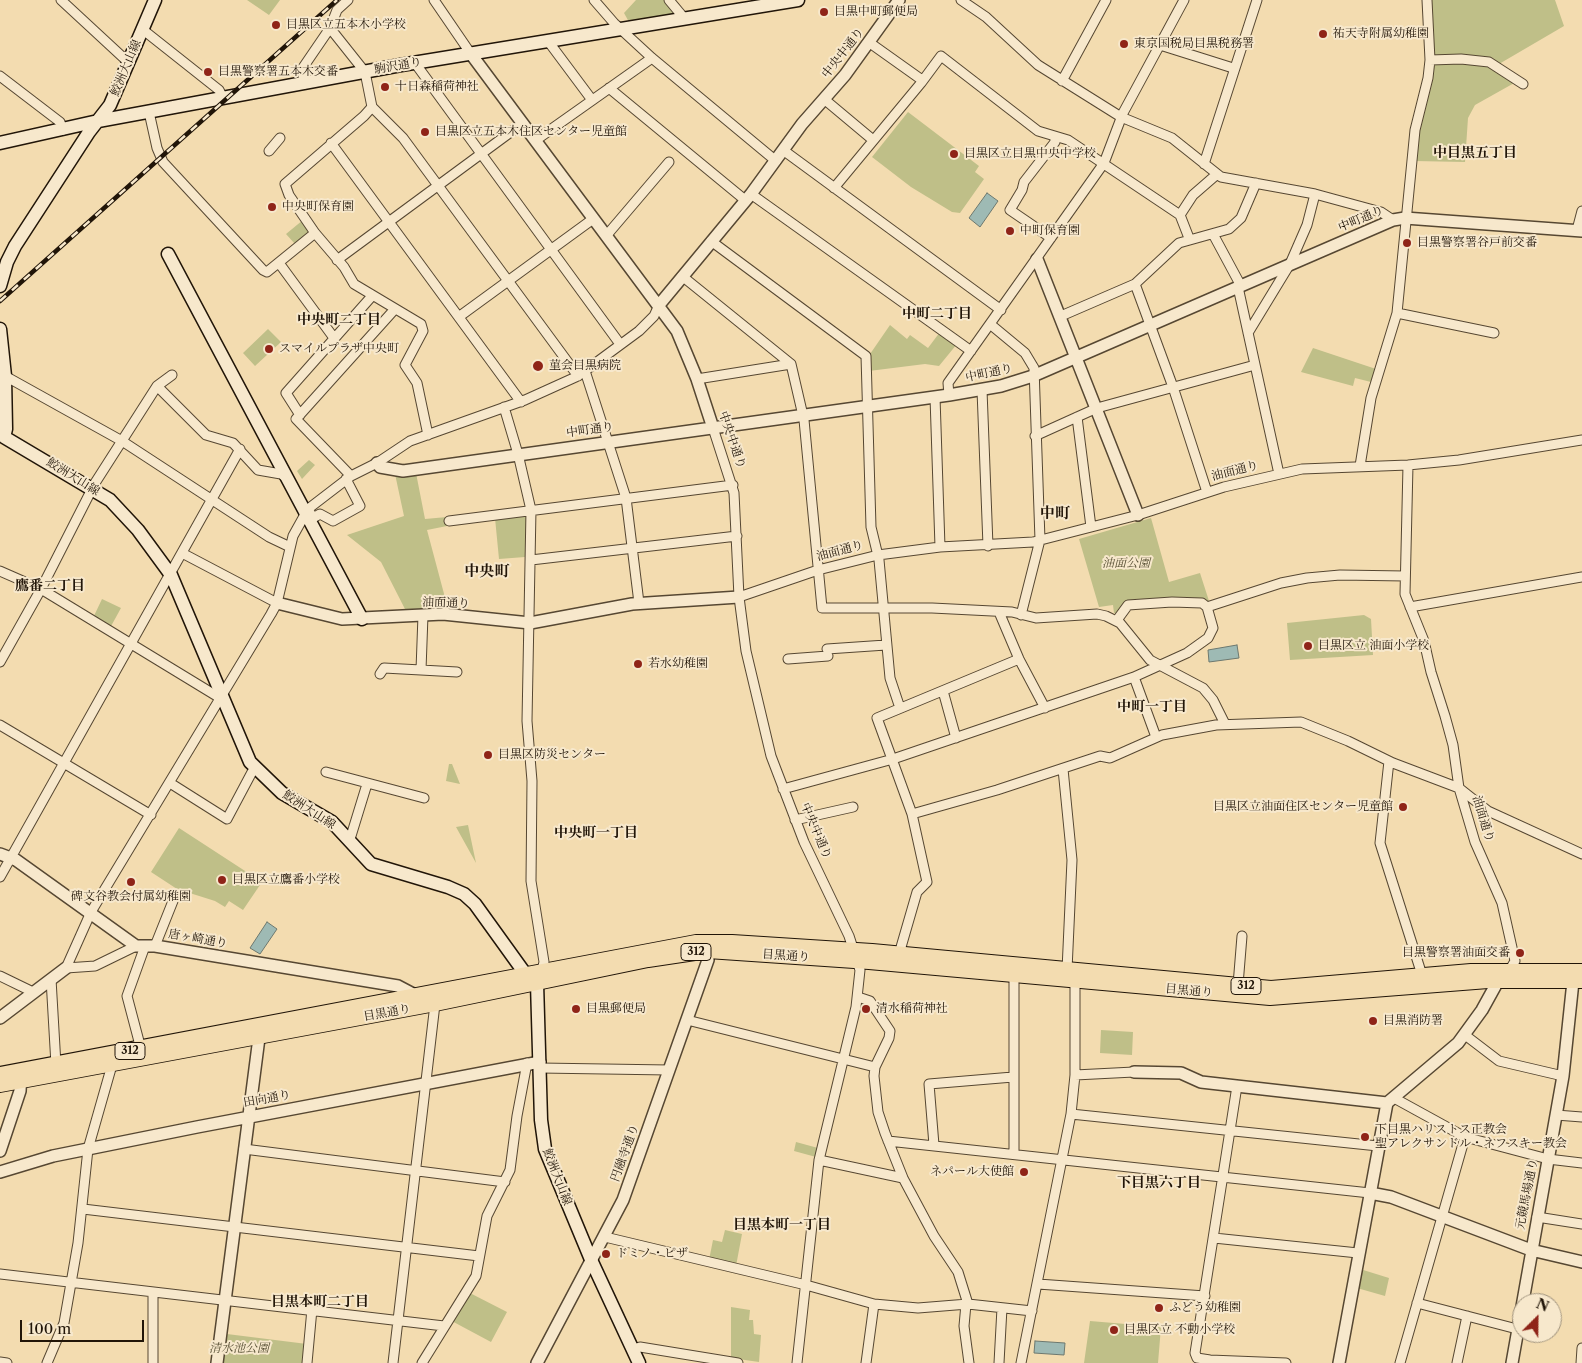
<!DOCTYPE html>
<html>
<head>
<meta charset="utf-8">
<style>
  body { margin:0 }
  #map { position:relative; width:1582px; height:1363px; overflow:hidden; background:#f3dcb0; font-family:"Libre Caslon Text",serif }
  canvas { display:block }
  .north { position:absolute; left:1512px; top:1293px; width:50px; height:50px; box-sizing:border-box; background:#f7e8cc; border:1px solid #a1947e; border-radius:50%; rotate:23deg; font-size:14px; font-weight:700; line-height:20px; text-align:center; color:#211508 }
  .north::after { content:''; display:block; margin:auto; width:18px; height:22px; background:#8f2418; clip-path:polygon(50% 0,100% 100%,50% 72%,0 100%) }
  .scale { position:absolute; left:20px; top:1320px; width:124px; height:22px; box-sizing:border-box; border:2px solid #211508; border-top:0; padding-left:6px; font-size:15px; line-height:18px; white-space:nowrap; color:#211508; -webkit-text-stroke:4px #f7e8cc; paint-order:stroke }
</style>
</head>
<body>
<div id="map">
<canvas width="1582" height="1363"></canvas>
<div class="north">N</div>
<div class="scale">100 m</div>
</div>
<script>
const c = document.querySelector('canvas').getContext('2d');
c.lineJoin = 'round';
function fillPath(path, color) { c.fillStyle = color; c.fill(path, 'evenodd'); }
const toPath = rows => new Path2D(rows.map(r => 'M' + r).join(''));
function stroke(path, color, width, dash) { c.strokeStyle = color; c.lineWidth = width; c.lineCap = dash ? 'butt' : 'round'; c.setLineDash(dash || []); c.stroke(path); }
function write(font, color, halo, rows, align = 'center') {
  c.font = font + ' "Libre Caslon Text","Noto Serif JP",serif'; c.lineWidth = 4; c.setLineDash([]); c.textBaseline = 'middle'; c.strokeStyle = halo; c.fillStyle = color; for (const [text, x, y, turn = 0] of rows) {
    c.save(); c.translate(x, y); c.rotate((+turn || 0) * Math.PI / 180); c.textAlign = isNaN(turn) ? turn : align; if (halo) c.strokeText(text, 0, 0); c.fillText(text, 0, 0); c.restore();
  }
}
const green = toPath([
  [247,0,280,0,269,15],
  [636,0,665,0,678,15,629,22,624,13],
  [1430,0,1555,0,1564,26,1499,64,1435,57,1433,55],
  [1462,61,1489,64,1516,82,1475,105,1468,118,1465,162,1414,161,1418,124,1432,66,1435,63],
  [908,112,979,166,975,172,984,179,960,213,952,212,911,187,872,157],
  [303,220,310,230,295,244,286,234],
  [890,325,907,339,910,335,928,348,940,332,957,344,939,366,925,364,869,371,868,357],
  [268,329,281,342,255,366,243,353],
  [1313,348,1376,369,1371,382,1355,378,1353,386,1301,372],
  [309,460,315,465,302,479,297,471],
  [416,473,425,519,447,517,447,526,427,530,447,605,451,610,407,613,381,562,347,535,404,516,395,474],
  [524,514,527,517,528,553,525,557,499,559,495,518],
  [1151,518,1169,582,1200,573,1209,601,1134,600,1126,602,1119,613,1114,613,1113,605,1099,607,1079,539],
  [102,599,121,608,110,628,93,618],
  [1364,615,1371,619,1373,655,1290,660,1287,623],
  [449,764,452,764,460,784,446,781],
  [468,825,476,863,456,827],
  [179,828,262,882,243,910,229,901,225,907,215,901,177,889,151,872],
  [1101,1030,1133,1032,1132,1055,1100,1053],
  [796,1142,818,1148,816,1157,794,1151],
  [725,1230,742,1234,736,1266,709,1260,713,1240,722,1242],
  [1360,1269,1389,1278,1385,1296,1357,1288],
  [466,1291,507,1312,491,1342,448,1319],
  [731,1307,750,1310,749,1320,753,1320,754,1334,761,1335,759,1362,731,1358],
  [1090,1321,1161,1327,1158,1363,1084,1363],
  [227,1334,307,1344,305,1363,223,1363]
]);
const water = toPath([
  [987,193,998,201,980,227,969,218,987,193],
  [1237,645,1239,658,1209,662,1208,650,1237,645],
  [267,922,277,929,260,954,250,948,267,922],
  [1035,1341,1065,1343,1064,1355,1034,1353,1035,1341]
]);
const minor = toPath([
  [61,0,128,62],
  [348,0,337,10,330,28,365,72,372,107,403,138,578,376],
  [434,0,471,54],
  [594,0,614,23,652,58,776,161],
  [669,0,684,18],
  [961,0,986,17,1038,65,1121,117,1172,138,1221,177,1315,194,1381,212,1393,220],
  [142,29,219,90,223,98],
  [548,41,592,100],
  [870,43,922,80],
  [1160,45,1233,68],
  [1430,60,1461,59,1489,62,1523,84],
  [415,63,620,344],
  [0,76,60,122,63,130],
  [1062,81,1106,0],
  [304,84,302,69,330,28],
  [609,88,745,200],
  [824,99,873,140],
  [372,107,364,116,285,184,289,195,315,233,344,267,354,284,421,324,423,331,405,365,417,383,428,435],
  [149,112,157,148,163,162,263,270,267,272,315,233],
  [536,140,652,58],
  [331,143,521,402],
  [783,150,1001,310],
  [269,151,280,138],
  [1204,164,1257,0],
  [834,188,921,83,941,56,1038,131,1068,140,1180,215,1189,238],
  [751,194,971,351],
  [1180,215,1193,195,1216,175],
  [1577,230,1582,211],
  [1213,234,1241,286],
  [606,236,669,162],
  [1051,238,1010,210,1022,190,1024,182,1055,142,1055,137],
  [711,241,866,356,871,527,879,560,890,678,900,708],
  [337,260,523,123],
  [279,263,334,338],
  [682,276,791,364,804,420,822,608,932,608,1012,612,1036,618,1097,614,1106,616,1120,623,1150,660,1203,688,1213,700,1225,724],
  [1135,284,1173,387,1207,492],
  [1238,287,1279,474],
  [1397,313,1494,333],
  [460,316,593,219],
  [1061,316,1135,284,1179,243,1229,229,1241,218,1256,183],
  [990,324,1025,353,1034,368,1040,540,1021,615],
  [1248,333,1290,264,1307,225,1315,194],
  [585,371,626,498,639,603],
  [5,376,122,441,269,537,290,547],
  [697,379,791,364],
  [157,386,206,435,233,443,258,470,281,474,287,478],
  [982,390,988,546],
  [949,395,948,383,1104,163,1123,113,1184,0],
  [935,397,940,547],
  [504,407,518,454,531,510,527,721,532,781,531,881,544,962,541,974],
  [300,415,286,393,372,296],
  [1077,417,1091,527],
  [713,428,734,493,739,597,746,651,771,756,804,842,849,936,860,970,856,1007,819,1160,797,1363],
  [1035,436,1097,408,1255,365],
  [1408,465,1405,594,1424,641,1431,672,1445,716,1453,745,1459,788,1475,842,1502,903,1515,961,1509,971],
  [1360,466,1371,398,1397,313,1415,130,1428,78,1430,60,1427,0],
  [351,476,296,419,394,310],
  [308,509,313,518,320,514,333,521,360,506,346,479],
  [449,521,733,485],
  [182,553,277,603],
  [531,560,737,536],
  [0,571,41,589,220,698],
  [739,597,818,570,878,555,940,547,1033,542,1138,515,1224,487,1302,469,1408,465,1459,460,1582,440],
  [1207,607,1281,583,1307,578,1340,575,1405,576],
  [1410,607,1582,577],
  [999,612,1019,659,1045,708],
  [423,615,421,670,457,672],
  [827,649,886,645],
  [788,659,828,656],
  [0,662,41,589,95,483,157,386,172,375],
  [380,674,384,668,421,670],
  [1134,677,1156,737],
  [943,691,956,738],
  [0,725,151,815],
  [1389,761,1380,843,1422,975],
  [1063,769,1072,860,1067,970],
  [326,772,424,798],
  [170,783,227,819,252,772,256,769],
  [783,789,893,759,1134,677,1187,653,1208,638,1213,628,1207,607,1202,603,1172,602,1128,605,1117,620],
  [912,814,877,718,1019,659],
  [795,820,853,807],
  [347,838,351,836,367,784],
  [0,877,240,449],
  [155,946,175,896],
  [899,954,917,892,927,882,912,814,997,790,1100,756,1110,758,1162,735,1216,725,1301,722,1348,741,1393,763,1459,788,1488,811,1582,854],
  [66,968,91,912,271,614,277,603,293,536,308,509,351,476,377,463,410,441,525,400,578,376,639,331,654,316,659,305],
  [66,968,95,966,136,946],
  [0,976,33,992],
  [1014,976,1014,1154],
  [51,979,56,1065],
  [1238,985,1242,936],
  [858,997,870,1001,890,1031,889,1038,875,1067,874,1076,878,1112,885,1133,903,1178,934,1236,958,1272,968,1304],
  [687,1020,875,1067],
  [1465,1035,1499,1061,1563,1076],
  [141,1049,127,996,145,946],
  [540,1068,669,1070],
  [1075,1075,1134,1072],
  [1237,1086,1195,1353,1197,1358,1210,1360,1286,1363],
  [1394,1098,1465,1137,1548,1159,1582,1163],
  [1071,1114,1378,1146],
  [1556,1115,1582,1117],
  [888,1141,1370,1193],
  [934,1145,929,1084,1013,1077],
  [244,1149,505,1182],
  [819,1160,903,1178],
  [83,1209,479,1256],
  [1537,1217,1582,1224],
  [605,1237,806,1285,874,1304,918,1308,968,1304,1032,1311],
  [1214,1238,1358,1253],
  [0,1274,444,1326],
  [1038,1284,1205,1296],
  [1417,1303,1517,1329],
  [966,1304,964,1326,969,1363],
  [633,1349,640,1347,738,1363],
  [0,1362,7,1363],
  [47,1363,64,1323,78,1243,88,1149,112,1065],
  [153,1363,153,1292],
  [307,1363,312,1309],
  [393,1363,435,1004],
  [422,1363,476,1276,487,1216,510,1170,517,1116,527,1063],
  [866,1363,874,1304],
  [999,1363,1002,1308],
  [1021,1363,1071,1114,1075,1075,1075,981],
  [1400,1363,1465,1137],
  [1457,1363,1467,1316],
  [1581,1363,1582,1348]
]);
const tertiary = toPath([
  [471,54,677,331,697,379,713,428],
  [1037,259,1138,515],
  [659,305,751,194,802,124,845,75,899,0],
  [377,463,380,467,403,471,949,395,1001,386,1033,376,1393,220,1405,218,1582,231],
  [277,603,342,619,443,614,530,623,632,604,739,597],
  [0,854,16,860,136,946,155,946,398,986,417,996],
  [0,1018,66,968],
  [1134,1072,1181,1073,1201,1082,1387,1103],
  [0,1151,20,1091,21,1074],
  [0,1172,53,1156,197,1127,540,1062],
  [1370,1193,1391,1197,1531,1250,1582,1262],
  [217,1363,260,1030],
  [537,1363,623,1200,708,960,707,943],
  [1339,1363,1387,1103,1458,1043,1482,1010,1498,981,1503,976],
  [1512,1363,1563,1076,1574,972]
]);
const secondary = toPath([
  [0,143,98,121,401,65,798,0],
  [168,254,362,619],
  [0,286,7,262,15,246,89,132,110,105,155,0],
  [0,329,5,376,6,429,4,437,110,500,138,530,171,575,250,762,282,793,332,822,371,864,448,887,464,894,475,904,529,979,537,983,541,1120,545,1149,592,1262,639,1363]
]);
const primary = toPath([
  [0,1074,696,942,732,942,872,951,1271,988,1471,971,1582,971],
  [0,1085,435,1004,648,960,708,951,869,962,1270,998,1488,981,1582,981]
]);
const rail = toPath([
  [0,301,337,0]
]);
const markers = [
  [824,12,5,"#8f2418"],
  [276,25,5,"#8f2418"],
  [1323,34,5,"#8f2418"],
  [1124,44,5,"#8f2418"],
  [208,72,5,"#8f2418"],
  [385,87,5,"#8f2418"],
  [425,132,5,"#8f2418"],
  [954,154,5,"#8f2418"],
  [272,207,5,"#8f2418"],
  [1010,231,5,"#8f2418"],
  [1407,243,5,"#8f2418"],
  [269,349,5,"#8f2418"],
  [538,366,6,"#8f2418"],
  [1308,646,5,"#8f2418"],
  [638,664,5,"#8f2418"],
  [488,755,5,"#8f2418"],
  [1403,807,5,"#8f2418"],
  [222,880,5,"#8f2418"],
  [131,882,5,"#8f2418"],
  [1520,953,5,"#8f2418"],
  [576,1009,5,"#8f2418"],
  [866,1009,5,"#8f2418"],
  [1373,1021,5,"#8f2418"],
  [1365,1137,5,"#8f2418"],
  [1024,1172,5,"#8f2418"],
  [606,1254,5,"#8f2418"],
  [1159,1308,5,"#8f2418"],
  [1114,1330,5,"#8f2418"]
];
const shields = [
  [696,952,30],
  [1246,986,30],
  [130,1051,30]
];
const shieldNames = [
  ["312",696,952],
  ["312",1246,986],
  ["312",130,1051]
];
const poiNames = [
  ["目黒中町郵便局",834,12],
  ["目黒区立五本木小学校",286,25],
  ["祐天寺附属幼稚園",1333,34],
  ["東京国税局目黒税務署",1134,44],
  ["目黒警察署五本木交番",218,72],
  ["十日森稲荷神社",395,87],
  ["目黒区立五本木住区センター児童館",435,132],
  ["目黒区立目黒中央中学校",964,154],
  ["中央町保育園",282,207],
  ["中町保育園",1020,231],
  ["目黒警察署谷戸前交番",1417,243],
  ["スマイルプラザ中央町",279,349],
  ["菫会目黒病院",549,366],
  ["目黒区立 油面小学校",1318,646],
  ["若水幼稚園",648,664],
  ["目黒区防災センター",498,755],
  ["目黒区立油面住区センター児童館",1393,807,"right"],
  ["目黒区立鷹番小学校",232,880],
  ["碑文谷教会付属幼稚園",131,897,"center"],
  ["目黒警察署油面交番",1510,953,"right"],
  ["目黒郵便局",586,1009],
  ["清水稲荷神社",876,1009],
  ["目黒消防署",1383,1021],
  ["下目黒ハリストス正教会",1375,1130],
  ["聖アレクサンドル・ネフスキー教会",1375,1144],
  ["ネパール大使館",1014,1172,"right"],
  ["ドミノ・ピザ",616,1254],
  ["ふどう幼稚園",1169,1308],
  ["目黒区立 不動小学校",1124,1330]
];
const streetNames = [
  ["中央中通り",843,53,-52],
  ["駒沢通り",398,66,-10],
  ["鮫洲大山線",126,68,-67],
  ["中町通り",1361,219,-23],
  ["中町通り",989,373,-12],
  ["中町通り",590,430,-8],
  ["中央中通り",732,440,71],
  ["油面通り",1235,471,-14],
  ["鮫洲大山線",73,477,32],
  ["油面通り",840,551,-15],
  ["油面通り",446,603,2],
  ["鮫洲大山線",309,810,33],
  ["油面通り",1483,819,73],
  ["中央中通り",816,831,67],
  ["唐ヶ崎通り",198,939,10],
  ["目黒通り",786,956,4],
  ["目黒通り",1189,991,5],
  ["目黒通り",387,1013,-10],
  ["田向通り",267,1099,-10],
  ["円融寺通り",625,1153,-70],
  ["鮫洲大山線",557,1177,69],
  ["元競馬場通り",1527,1194,-79]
];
const parkNames = [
  ["油面公園",1126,564],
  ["清水池公園",239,1349]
];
const neighbourhoodNames = [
  ["中目黒五丁目",1475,153],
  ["中町二丁目",937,314],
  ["中央町二丁目",339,320],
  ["鷹番二丁目",50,586],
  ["中町一丁目",1152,707],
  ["中央町一丁目",596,833],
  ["下目黒六丁目",1159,1183],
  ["目黒本町一丁目",782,1225],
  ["目黒本町二丁目",320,1302]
];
const quarterNames = [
  ["中町",1055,514],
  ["中央町",487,572]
];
fillPath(green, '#bfbf88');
fillPath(water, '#9ebab4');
stroke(water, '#6c786f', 1);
stroke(minor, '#564732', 11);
stroke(tertiary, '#564732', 14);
stroke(secondary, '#211508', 15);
stroke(primary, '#211508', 16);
stroke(minor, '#f7e8cc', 9);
stroke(tertiary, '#f7e8cc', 11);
stroke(secondary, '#f7e8cc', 12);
stroke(primary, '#f3dcb0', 14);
stroke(rail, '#211508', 4.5);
stroke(rail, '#f7e8cc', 2.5, [8]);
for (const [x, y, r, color] of markers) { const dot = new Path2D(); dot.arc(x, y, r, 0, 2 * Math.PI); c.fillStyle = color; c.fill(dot); stroke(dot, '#f7e8cc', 2); }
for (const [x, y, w] of shields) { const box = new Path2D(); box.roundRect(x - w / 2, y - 8.5, w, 17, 4); c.fillStyle = '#f7e8cc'; c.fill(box); stroke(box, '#211508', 1); }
write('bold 11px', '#211508', null, shieldNames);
write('12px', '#211508', '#f7e8cc', poiNames, 'left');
write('12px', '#211508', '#f7e8cc', streetNames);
write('italic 12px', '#585035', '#f7e8cc', parkNames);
write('bold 14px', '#211508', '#f7e8cc', neighbourhoodNames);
write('bold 15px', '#211508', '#f7e8cc', quarterNames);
</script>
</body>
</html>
